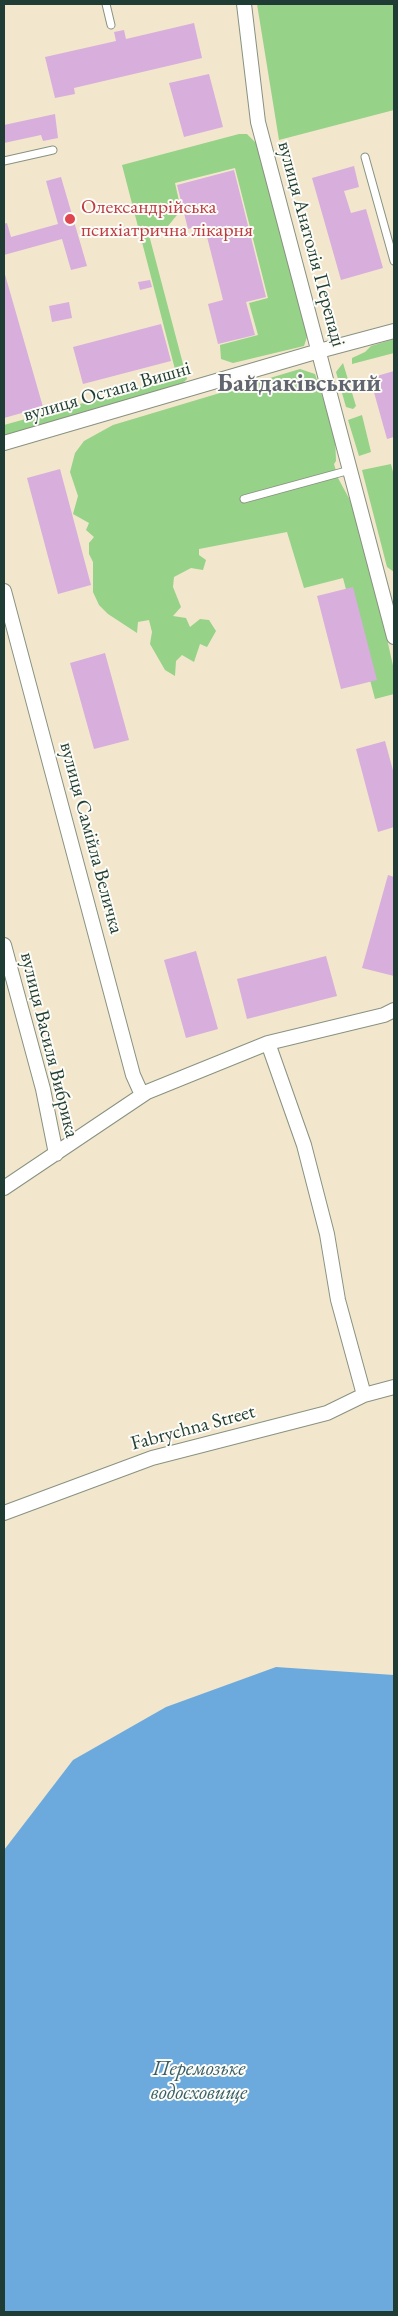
<!DOCTYPE html>
<html>
<head>
<meta charset="utf-8">
<style>
  body { margin:0 }
  #map { position:relative; width:398px; height:2316px; overflow:hidden; background:#f2e7cd; font-family:"EB Garamond",serif }
  canvas { display:block }
  .frame { position:absolute; inset:0; border:5px solid #1f3d34; pointer-events:none }
</style>
</head>
<body>
<div id="map">
<canvas width="398" height="2316"></canvas>
<div class="frame"></div>
</div>
<script>
const c = document.querySelector('canvas').getContext('2d');
c.lineJoin = 'round';
function fillPath(path, color) { c.fillStyle = color; c.fill(path, 'evenodd'); }
const toPath = rows => new Path2D(rows.map(r => 'M' + r).join(''));
function stroke(path, color, width, dash) { c.strokeStyle = color; c.lineWidth = width; c.lineCap = dash ? 'butt' : 'round'; c.setLineDash(dash || []); c.stroke(path); }
function write(font, color, halo, rows, align = 'center') {
  c.font = font + ' "EB Garamond",serif'; c.lineWidth = 4; c.setLineDash([]); c.textBaseline = 'middle'; c.strokeStyle = halo; c.fillStyle = color; for (const [text, x, y, turn = 0] of rows) {
    c.save(); c.translate(x, y); c.rotate((+turn || 0) * Math.PI / 180); c.textAlign = isNaN(turn) ? turn : align; if (halo) c.strokeText(text, 0, 0); c.fillText(text, 0, 0); c.restore();
  }
}
const green = toPath([
  [257,4,394,4,394,110,279,140],
  [239,134,247,134,257,144,301,306,307,337,304,346,233,363,221,359,220,345,258,335,249,303,268,298,235,168,175,183,181,210,164,231,149,235,187,379,179,387,4,437,4,425,177,377,122,165],
  [394,339,394,353,352,364,352,358,365,352,371,346],
  [343,363,356,406,353,409,346,407,336,372],
  [300,369,315,374,335,435,336,461,334,464,338,478,351,502,369,559,394,670,394,694,375,699,343,578,304,588,287,532,199,549,199,555,206,560,203,570,191,568,174,577,173,587,181,607,173,616,186,618,190,627,200,619,209,620,216,631,207,647,200,644,194,662,182,655,176,661,175,676,165,670,150,644,152,632,149,620,138,622,137,633,108,614,99,605,93,592,93,562,89,554,89,543,94,537,86,530,89,523,73,514,78,496,70,472,75,453,84,441,113,425],
  [362,415,371,452,359,456,348,420],
  [391,464,394,476,394,572,387,567,362,470]
]);
const water = toPath([
  [276,1667,394,1675,394,2312,4,2312,4,1850,73,1760,166,1707]
]);
const building = toPath([
  [194,23,202,58,74,88,75,94,55,98,45,57,116,41,114,32,124,30,126,39],
  [209,74,223,127,184,137,169,83],
  [55,114,58,138,43,141,41,135,4,143,4,125],
  [354,166,359,187,344,191,351,213,366,209,383,268,341,280,312,178],
  [234,170,266,297,246,302,255,335,218,344,208,304,223,300,204,225,188,229,177,185],
  [61,177,87,266,71,270,62,239,4,255,4,224,7,223,11,237,58,224,46,181],
  [4,271,43,407,4,418],
  [150,280,152,287,140,290,138,282],
  [69,302,72,318,52,322,49,306],
  [161,324,171,361,83,384,73,347],
  [394,371,394,437,387,439,370,378],
  [60,469,91,585,58,594,27,478],
  [353,587,377,680,341,689,317,596],
  [105,653,129,740,94,749,70,663],
  [385,741,394,774,394,827,378,832,356,749],
  [388,875,394,877,394,976,362,968],
  [196,951,218,1029,186,1038,164,960],
  [326,956,337,996,247,1019,237,979]
]);
const lane = toPath([
  [106,4,111,25],
  [365,157,394,261],
  [4,161,53,150],
  [244,499,350,470]
]);
const street = toPath([
  [244,4,258,122,394,637],
  [4,443,319,351,394,331],
  [4,591,133,1075,142,1095],
  [4,945,43,1089,56,1154],
  [268,1043,304,1145,327,1234,338,1300,364,1395],
  [4,1188,147,1092,268,1043,384,1015,394,1010],
  [4,1513,152,1458,327,1413,364,1395,394,1387]
]);
const markers = [
  [70,219,6,"#e0444e"]
];
const healthNames = [
  ["Олександрійська",81,208],
  ["психіатрична лікарня",81,231]
];
const streetNames = [
  ["вулиця Анатолія Перепаді",311,244,75],
  ["вулиця Остапа Вишні",107,392,-16],
  ["вулиця Самійла Величка",91,838,75],
  ["вулиця Василя Вибрика",49,1045,76],
  ["Fabrychna Street",193,1428,-15]
];
const waterNames = [
  ["Перемозьке",199,2069],
  ["водосховище",199,2093]
];
const districtNames = [
  ["Байдаківський",299,384]
];
fillPath(green, '#96d287');
fillPath(water, '#6caade');
fillPath(building, '#d8aedc');
stroke(lane, '#889280', 9);
stroke(street, '#889280', 16);
stroke(lane, '#fff', 7);
stroke(street, '#fff', 14);
for (const [x, y, r, color] of markers) { const dot = new Path2D(); dot.arc(x, y, r, 0, 2 * Math.PI); c.fillStyle = color; c.fill(dot); stroke(dot, '#fdfcf7', 2); }
write('20px', '#be3a42', '#fdfcf7', healthNames, 'left');
write('20px', '#1f3d34', '#fdfcf7', streetNames);
write('italic 21px', '#365e67', '#fdfcf7', waterNames);
write('bold 25px', '#60656f', '#fdfcf7', districtNames);
</script>
</body>
</html>
